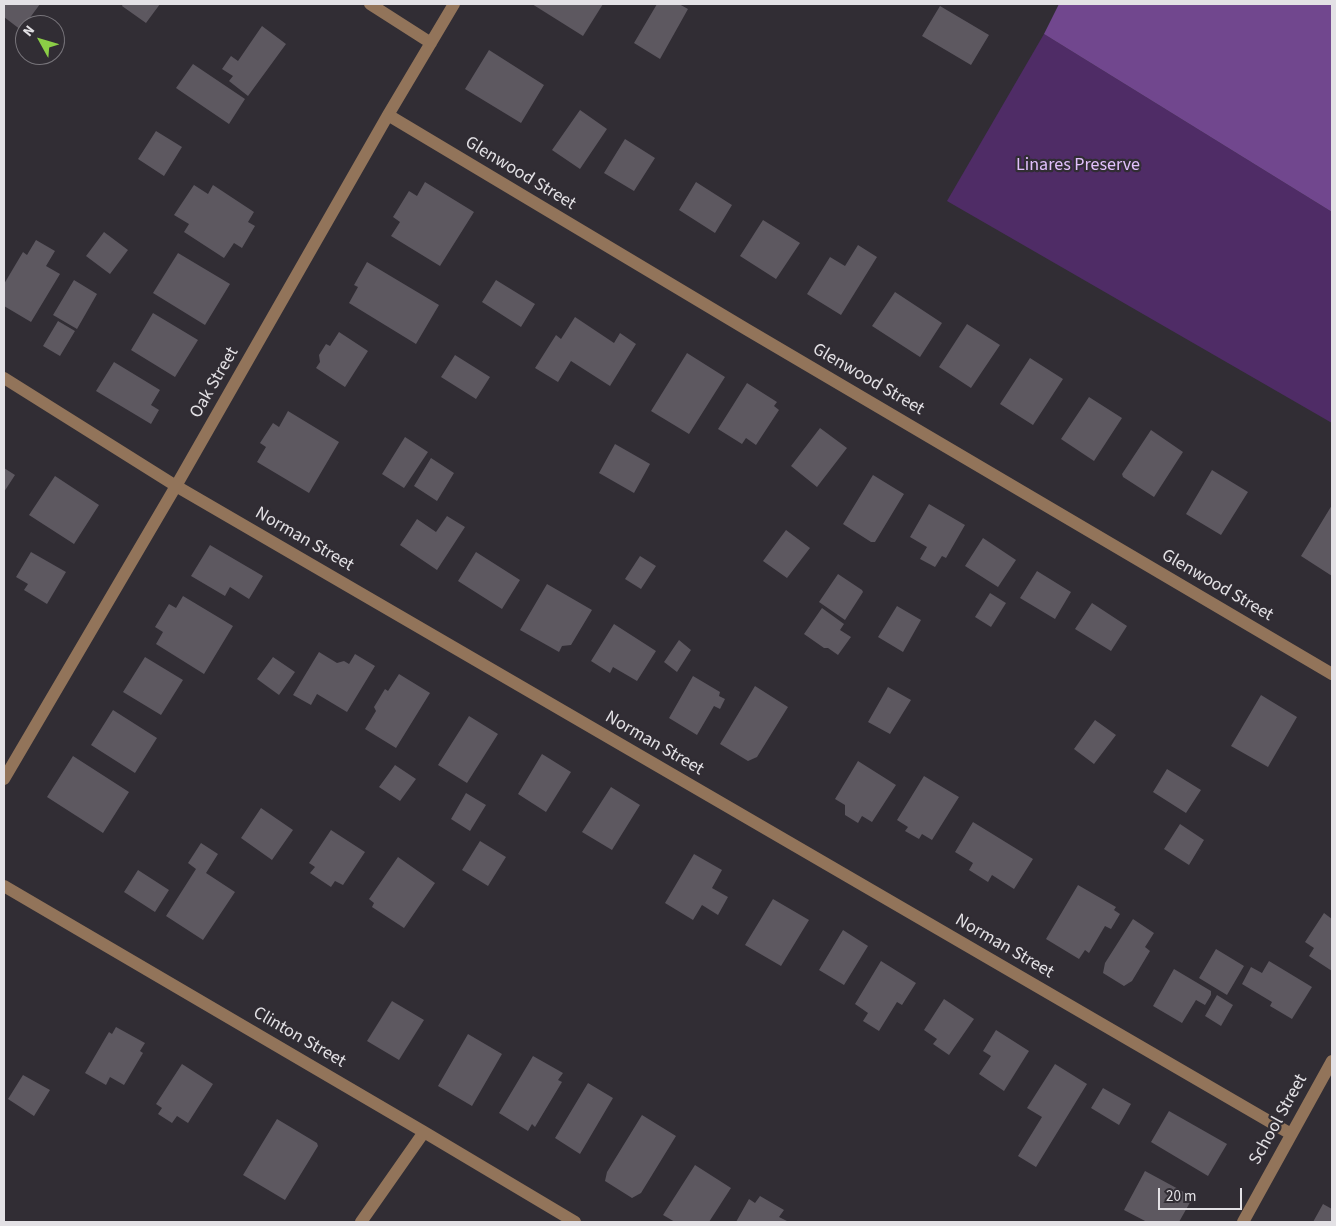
<!DOCTYPE html>
<html>
<head>
<meta charset="utf-8">
<style>
  body { margin:0 }
  #map { position:relative; width:1336px; height:1226px; overflow:hidden; background:#312d34; font-family:"Source Sans 3",sans-serif }
  canvas { display:block }
  .frame { position:absolute; inset:0; border:5px solid #e3e1e5; pointer-events:none }
  .north { position:absolute; left:15px; top:15px; width:50px; height:50px; box-sizing:border-box; background:#312d34; border:1px solid #78757b; border-radius:50%; rotate:309deg; font-size:14px; font-weight:700; line-height:20px; text-align:center; color:#e3e1e5 }
  .north::after { content:''; display:block; margin:auto; width:18px; height:22px; background:#8bce46; clip-path:polygon(50% 0,100% 100%,50% 72%,0 100%) }
  .scale { position:absolute; left:1158px; top:1188px; width:84px; height:22px; box-sizing:border-box; border:2px solid #e3e1e5; border-top:0; padding-left:6px; font-size:15px; line-height:18px; white-space:nowrap; color:#e3e1e5; -webkit-text-stroke:4px #312d34; paint-order:stroke }
</style>
</head>
<body>
<div id="map">
<canvas width="1336" height="1226"></canvas>
<div class="frame"></div>
<div class="north">N</div>
<div class="scale">20 m</div>
</div>
<script>
const c = document.querySelector('canvas').getContext('2d');
c.lineJoin = 'round';
function fillPath(path, color) { c.fillStyle = color; c.fill(path, 'evenodd'); }
const toPath = rows => new Path2D(rows.map(r => 'M' + r).join(''));
function stroke(path, color, width, dash) { c.strokeStyle = color; c.lineWidth = width; c.lineCap = dash ? 'butt' : 'round'; c.setLineDash(dash || []); c.stroke(path); }
function write(font, color, halo, rows, align = 'center') {
  c.font = font + ' "Source Sans 3",sans-serif'; c.lineWidth = 4.5; c.setLineDash([]); c.textBaseline = 'middle'; c.strokeStyle = halo; c.fillStyle = color; for (const [text, x, y, turn = 0] of rows) {
    c.save(); c.translate(x, y); c.rotate((+turn || 0) * Math.PI / 180); c.textAlign = isNaN(turn) ? turn : align; if (halo) c.strokeText(text, 0, 0); c.fillText(text, 0, 0); c.restore();
  }
}
const green = toPath([
  [1044,34,1332,212,1332,423,947,201]
]);
const forest = toPath([
  [1059,4,1332,4,1332,212,1044,34]
]);
const building = toPath([
  [4,4,40,4,21,30,4,17],
  [123,4,160,4,146,23,122,6],
  [532,4,603,4,583,36],
  [657,4,679,4,688,9,660,59,634,43],
  [940,6,989,35,971,65,922,36],
  [262,26,286,44,248,96,229,81,233,76,222,69,231,56,238,61],
  [489,50,544,85,521,123,465,89],
  [193,64,245,99,229,124,176,88],
  [580,110,607,129,580,169,552,150],
  [156,131,182,147,164,176,138,159],
  [625,139,655,158,634,191,604,173],
  [425,182,474,212,440,266,391,236,400,222,393,217,409,191,417,196],
  [696,182,732,205,715,233,679,210],
  [194,185,208,194,213,185,254,212,248,222,255,226,242,248,234,243,224,258,184,232,189,224,174,215],
  [763,220,800,243,776,279,740,256],
  [104,232,128,250,110,274,86,256],
  [36,240,55,251,46,266,60,274,31,322,4,306,4,284,23,252,27,255],
  [858,245,877,257,841,315,807,294,830,257,845,266],
  [178,253,230,284,205,325,153,293],
  [367,262,439,305,416,344,349,303,358,287,354,285],
  [74,280,97,294,77,329,53,315],
  [496,280,535,304,521,327,482,302],
  [895,292,942,323,920,357,872,326],
  [153,313,198,340,175,377,131,350],
  [575,317,614,343,620,333,636,344,610,386,571,361,558,382,535,368,556,335,561,339],
  [58,321,75,331,60,356,43,346],
  [967,324,1000,345,971,388,939,367],
  [339,332,368,351,345,387,316,368,320,362,319,355,326,344,330,346],
  [687,353,725,377,689,434,651,411],
  [455,355,490,377,476,399,441,377],
  [1030,358,1063,379,1033,425,1000,404],
  [114,362,160,390,151,405,159,410,151,424,96,391],
  [747,383,777,402,774,406,779,410,756,445,746,438,742,444,718,429],
  [1089,397,1122,418,1094,461,1061,439],
  [288,411,339,442,309,493,257,462,266,447,260,443,273,423,279,427],
  [820,428,847,448,817,487,791,466],
  [1151,430,1183,452,1154,497,1123,477,1122,474],
  [405,437,428,452,404,488,382,474],
  [615,444,650,464,634,493,599,473],
  [431,458,454,473,437,501,414,486],
  [4,468,15,475,4,492],
  [1212,470,1248,492,1221,535,1186,514],
  [873,475,904,494,875,542,871,542,843,524],
  [55,476,99,505,74,544,29,515],
  [929,504,965,525,946,558,942,556,935,567,920,559,927,547,910,537],
  [1332,505,1332,576,1301,556],
  [447,516,465,527,437,570,400,545,417,519,436,532],
  [786,530,810,548,787,578,763,561],
  [983,538,1016,560,998,587,965,566],
  [210,545,263,576,249,599,230,587,225,596,191,576],
  [31,552,66,572,47,604,24,590,28,584,16,577],
  [476,552,520,580,502,609,458,581],
  [640,556,656,566,641,589,625,579],
  [1037,571,1071,592,1055,619,1020,598],
  [838,574,862,590,863,592,845,620,819,602],
  [547,584,592,610,571,645,562,646,559,652,520,630],
  [990,593,1006,603,991,627,975,617],
  [183,596,233,626,204,674,156,644,163,632,155,627,169,604,176,608],
  [1092,603,1127,626,1111,651,1075,629],
  [897,606,921,620,903,652,878,637],
  [822,608,844,624,840,630,851,637,838,655,828,648,824,648,804,634],
  [614,624,656,651,637,681,613,667,610,673,591,661],
  [679,640,691,650,677,672,664,662],
  [319,652,337,663,344,661,349,664,355,654,375,666,347,712,317,694,311,705,293,695],
  [145,657,183,680,161,715,123,692],
  [273,657,295,672,279,695,257,679],
  [399,674,430,693,396,748,365,729,376,711,374,707,385,689,388,691],
  [693,676,720,692,719,696,725,699,720,709,714,706,697,735,669,718],
  [755,686,788,707,757,757,748,761,720,744],
  [888,687,911,700,890,734,868,722],
  [1261,695,1297,717,1268,767,1231,746],
  [113,710,157,738,135,773,91,745],
  [469,716,498,734,467,783,438,765],
  [1095,720,1116,735,1094,764,1074,749],
  [542,754,571,772,546,812,518,794],
  [73,756,129,792,103,833,47,797],
  [858,761,896,785,872,822,862,816,858,823,845,815,845,805,835,799],
  [395,765,416,779,400,801,379,787],
  [1167,769,1201,790,1186,813,1153,792],
  [924,776,959,797,932,840,922,834,919,839,905,831,908,827,897,820],
  [611,787,640,805,612,850,582,832],
  [466,793,486,805,470,831,451,819],
  [261,808,293,830,272,860,241,838],
  [973,822,1033,859,1014,889,992,875,988,882,969,870,973,863,955,852],
  [1180,824,1204,840,1189,865,1164,849],
  [331,830,365,852,343,885,335,881,331,887,310,873,315,867,309,863],
  [480,841,506,857,488,886,462,870],
  [201,843,218,854,206,873,235,892,203,940,166,916,196,869,188,863],
  [694,854,722,870,712,888,728,897,718,915,702,905,693,920,665,903],
  [398,857,435,883,404,928,372,907,374,903,369,899],
  [138,870,169,890,155,912,124,892],
  [1078,885,1116,907,1114,910,1120,914,1111,929,1105,926,1089,953,1085,950,1079,959,1046,939],
  [773,899,809,920,781,966,745,945],
  [1324,913,1332,919,1332,971,1309,956,1314,948,1305,942],
  [1133,919,1154,933,1145,947,1150,951,1132,981,1124,986,1103,973,1105,963],
  [843,930,868,946,844,985,819,970],
  [1216,949,1244,966,1227,995,1199,978],
  [881,961,916,983,902,1005,897,1002,879,1031,863,1021,868,1013,855,1004],
  [1269,961,1312,987,1292,1019,1270,1006,1272,1002,1242,984,1251,967,1262,973],
  [1174,969,1211,991,1211,995,1205,1005,1196,1000,1182,1023,1153,1006],
  [1217,995,1233,1005,1221,1026,1205,1016],
  [944,999,974,1019,949,1055,933,1044,937,1039,924,1030],
  [392,1001,424,1020,399,1060,367,1041],
  [116,1027,145,1043,140,1051,143,1053,124,1085,110,1077,106,1085,85,1073,109,1032,112,1034],
  [996,1030,1029,1051,1004,1091,979,1074,991,1056,983,1051],
  [468,1034,502,1054,472,1106,438,1086],
  [533,1056,563,1073,558,1080,562,1082,535,1127,532,1124,528,1131,499,1113],
  [182,1064,213,1084,188,1123,177,1116,172,1123,158,1114,162,1108,156,1104],
  [1055,1064,1087,1084,1036,1167,1018,1156,1042,1117,1027,1108],
  [23,1075,50,1090,34,1116,8,1099],
  [588,1083,613,1098,580,1154,555,1138],
  [1103,1088,1131,1104,1119,1125,1091,1108],
  [1169,1111,1227,1144,1208,1176,1151,1142],
  [642,1115,676,1136,641,1193,632,1198,605,1181,607,1172],
  [277,1119,317,1143,318,1146,285,1200,243,1175],
  [695,1165,731,1188,709,1222,675,1222,663,1215],
  [1145,1171,1193,1197,1179,1222,1147,1222,1124,1210],
  [760,1196,784,1210,779,1217,789,1222,736,1222,749,1199,755,1203],
  [1323,1204,1332,1209,1332,1222,1313,1222]
]);
const minor = toPath([
  [370,4,431,43],
  [388,115,746,329,1332,674],
  [4,378,176,486,1291,1134],
  [4,779,176,486,388,115,454,4],
  [4,886,424,1132,575,1222],
  [361,1222,424,1132],
  [1243,1222,1332,1061]
]);
const parkNames = [
  ["Linares Preserve",1078,166]
];
const streetNames = [
  ["Glenwood Street",520,174,31],
  ["Glenwood Street",868,380,30],
  ["Oak Street",215,383,-60],
  ["Norman Street",304,540,30],
  ["Glenwood Street",1217,586,30],
  ["Norman Street",654,744,30],
  ["Norman Street",1004,947,30],
  ["Clinton Street",299,1038,30],
  ["School Street",1279,1120,-61]
];
fillPath(green, '#4f2c66');
fillPath(forest, '#71478e');
fillPath(building, '#5d5860');
stroke(minor, '#92745a', 12);
write('18px', '#e1c0fb', '#312d34', parkNames);
write('18px', '#e3e1e5', '#312d34', streetNames);
</script>
</body>
</html>
